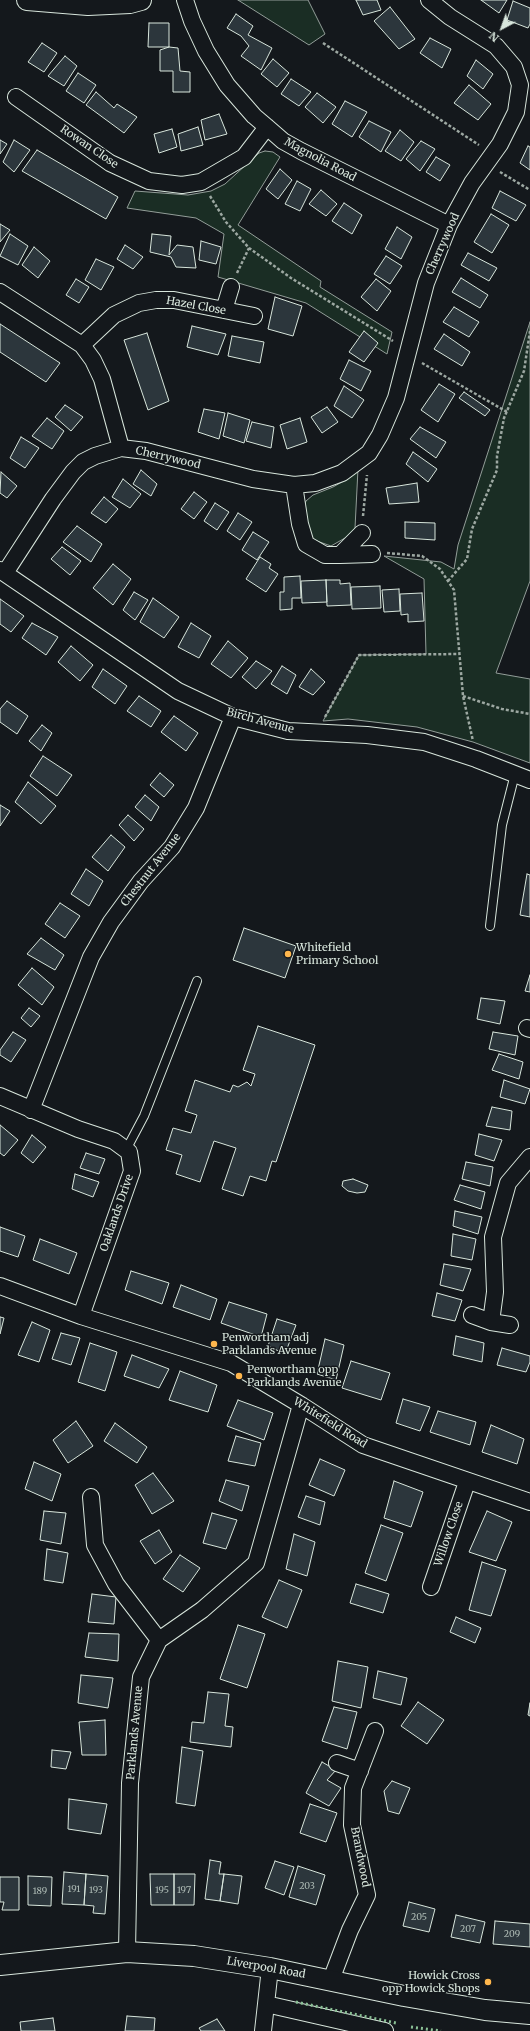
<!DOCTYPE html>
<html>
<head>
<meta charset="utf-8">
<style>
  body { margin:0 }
  #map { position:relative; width:530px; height:2031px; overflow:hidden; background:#14181c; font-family:Merriweather,serif }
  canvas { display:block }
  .north { position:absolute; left:482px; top:8px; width:40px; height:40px; -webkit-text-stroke:3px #14181c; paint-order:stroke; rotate:221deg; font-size:11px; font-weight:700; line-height:16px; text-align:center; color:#d8e6dc }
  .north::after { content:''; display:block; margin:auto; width:14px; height:18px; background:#d8e6dc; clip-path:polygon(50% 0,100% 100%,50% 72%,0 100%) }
</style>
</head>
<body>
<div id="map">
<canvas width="530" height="2031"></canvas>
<div class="north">N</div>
</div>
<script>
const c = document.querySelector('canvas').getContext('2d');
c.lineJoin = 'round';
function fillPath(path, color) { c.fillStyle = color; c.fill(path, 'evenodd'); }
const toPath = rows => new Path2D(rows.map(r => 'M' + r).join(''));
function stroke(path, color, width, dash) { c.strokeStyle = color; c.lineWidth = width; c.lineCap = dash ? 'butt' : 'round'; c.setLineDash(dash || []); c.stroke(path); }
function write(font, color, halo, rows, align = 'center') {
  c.font = font + ' Merriweather,serif'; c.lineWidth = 3; c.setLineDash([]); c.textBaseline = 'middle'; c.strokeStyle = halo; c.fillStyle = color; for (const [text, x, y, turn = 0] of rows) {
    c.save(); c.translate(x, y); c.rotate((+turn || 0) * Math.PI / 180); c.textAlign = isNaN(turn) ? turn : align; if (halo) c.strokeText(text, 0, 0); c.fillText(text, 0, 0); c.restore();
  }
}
const green = toPath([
  [238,0,308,0,325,34,309,45,238,0],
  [265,151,273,152,280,157,238,225,321,281,320,287,392,332,387,354,306,303,218,277,224,234,196,218,127,208,135,191,188,195,211,191,225,184,259,153,265,151],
  [530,322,530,581,496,673,530,679,530,763,473,742,417,727,348,719,323,721,359,655,426,654,424,579,384,556,441,562,454,569,458,545,530,322],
  [358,469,355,528,345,538,331,546,314,540,307,529,303,508,306,501,313,495,333,487,349,478,358,469]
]);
const building = toPath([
  [356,0,377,0,381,10,363,15,356,0],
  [481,0,507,0,499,13,481,0],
  [513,1,530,8,530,24,528,28,507,20,513,1],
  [390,7,415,39,399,49,374,21,390,7],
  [236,14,253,26,248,35,272,48,261,70,241,56,249,46,241,36,227,28,236,14],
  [149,23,169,23,169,47,148,47,149,23],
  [430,38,451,49,442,68,420,53,430,38],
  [42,43,57,53,44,72,28,62,42,43],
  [169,47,178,48,180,71,190,72,190,92,173,92,173,71,160,71,160,50,169,47],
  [65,56,77,66,64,86,48,76,65,56],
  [273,59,289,73,277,87,261,74,273,59],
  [476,60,493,74,483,89,467,76,476,60],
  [78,73,96,85,84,103,66,91,78,73],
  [291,79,311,92,299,106,281,94,291,79],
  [469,85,491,104,478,120,454,103,469,85],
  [96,92,114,108,117,104,137,117,124,133,86,105,96,92],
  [317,93,336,107,323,123,305,107,317,93],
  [345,101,367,112,352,137,332,124,345,101],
  [219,114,227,134,205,140,201,120,219,114],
  [369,121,391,132,381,152,359,137,369,121],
  [198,127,203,145,181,151,178,134,198,127],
  [172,129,177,147,159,153,154,134,172,129],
  [400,130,414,142,401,161,385,151,400,130],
  [0,140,7,144,0,154,0,140],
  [14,140,30,150,14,172,3,162,14,140],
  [421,141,435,149,420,171,406,159,421,141],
  [528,146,530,147,530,170,520,163,528,146],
  [37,150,118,197,106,219,22,171,37,150],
  [436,157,450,165,440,181,426,172,436,157],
  [280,169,292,180,278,199,266,189,280,169],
  [297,181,311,189,300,211,285,204,297,181],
  [321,190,337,204,326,216,309,204,321,190],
  [500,191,526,205,516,221,492,208,500,191],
  [344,203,362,215,352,234,332,221,344,203],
  [491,214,509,225,492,253,474,242,491,214],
  [0,224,10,230,0,242,0,224],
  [397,227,412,237,401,259,385,249,397,227],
  [10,234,28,246,18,265,0,256,10,234],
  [152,234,171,236,169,255,177,245,193,247,196,268,176,267,171,257,150,252,152,234],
  [201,241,221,247,216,264,199,260,201,241],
  [125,245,143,257,133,269,117,259,125,245],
  [34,247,50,261,38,278,22,265,34,247],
  [468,253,497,268,489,281,461,265,468,253],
  [386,256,402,266,390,284,374,274,386,256],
  [96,259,114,267,101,290,85,280,96,259],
  [461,278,488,295,480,308,452,292,461,278],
  [76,279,89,287,79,303,66,295,76,279],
  [376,279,391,291,377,311,361,297,376,279],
  [275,297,302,306,293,336,268,329,275,297],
  [454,307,479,322,469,337,443,322,454,307],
  [0,324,60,363,46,382,0,352,0,324],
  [192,326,226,334,218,355,187,347,192,326],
  [364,331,378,343,364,362,349,352,364,331],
  [147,333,169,401,148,410,124,340,147,333],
  [444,334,470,352,462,366,434,349,444,334],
  [232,336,264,342,260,363,228,356,232,336],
  [349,360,371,371,361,391,340,379,349,360],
  [439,384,455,394,438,422,421,410,439,384],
  [344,386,364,400,352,418,334,406,344,386],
  [464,392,490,410,485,416,459,398,464,392],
  [65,405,83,417,71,431,55,417,65,405],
  [327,407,338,422,322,433,311,417,327,407],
  [204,409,225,413,219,439,198,432,204,409],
  [228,413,250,420,244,443,223,436,228,413],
  [47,418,64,431,52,449,32,436,47,418],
  [300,418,307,442,287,449,280,425,300,418],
  [252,422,274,427,271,448,246,441,252,422],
  [420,427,446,442,436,458,410,439,420,427],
  [21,437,39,448,25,468,10,458,21,437],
  [413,452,437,469,428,482,406,464,413,452],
  [141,470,157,484,151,496,133,484,141,470],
  [1,472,17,486,7,498,0,493,1,472],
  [123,479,141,494,130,508,112,497,123,479],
  [417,483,419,502,389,504,386,488,417,483],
  [194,492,207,502,194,519,181,509,194,492],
  [104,497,118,509,106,523,91,513,104,497],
  [215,503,229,512,217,530,204,521,215,503],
  [238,513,252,522,240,540,227,531,238,513],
  [405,522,435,523,435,540,405,538,405,522],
  [77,526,102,544,91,562,63,542,77,526],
  [253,532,269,542,257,560,242,550,253,532],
  [62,547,81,561,70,575,51,559,62,547],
  [260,557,271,564,269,568,278,574,266,592,246,579,260,557],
  [113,564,131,579,113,605,93,588,113,564],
  [300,576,301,598,292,598,292,609,280,610,280,592,284,592,284,577,300,576],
  [326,580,340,580,340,584,350,583,351,605,327,606,326,580],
  [326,580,327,602,302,603,301,581,326,580],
  [380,586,381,608,352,609,351,587,380,586],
  [399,589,400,611,384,612,382,590,399,589],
  [134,592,148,600,135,620,123,610,134,592],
  [422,593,424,621,408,622,408,614,401,615,400,594,422,593],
  [153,598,179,617,164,638,140,622,153,598],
  [0,599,24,616,11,632,0,624,0,599],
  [32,623,58,637,46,655,22,638,32,623],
  [191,623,211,636,199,658,178,647,191,623],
  [228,641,248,658,231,678,211,664,228,641],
  [71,646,93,665,80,681,58,662,71,646],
  [256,661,272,671,256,689,242,677,256,661],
  [282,666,296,675,287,694,271,684,282,666],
  [103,669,127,686,115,704,92,687,103,669],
  [311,669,325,682,313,695,299,687,311,669],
  [139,696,161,711,151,727,127,711,139,696],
  [7,701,28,716,17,734,0,722,0,709,7,701],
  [174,716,198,733,186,751,161,732,174,716],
  [42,725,52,733,41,751,29,741,42,725],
  [43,756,72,775,57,796,30,776,43,756],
  [160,773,174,785,164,797,150,785,160,773],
  [28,782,56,806,41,824,15,802,28,782],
  [145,795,159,807,151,821,135,807,145,795],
  [0,805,10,811,0,826,0,805],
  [128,815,144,829,134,841,119,825,128,815],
  [111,835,125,847,108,871,92,857,111,835],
  [86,869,103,881,89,906,71,894,86,869],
  [527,874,530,875,530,917,520,915,527,874],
  [60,903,80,916,65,938,45,924,60,903],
  [244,928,296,946,285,978,233,960,244,928],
  [41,938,64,955,55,970,27,954,41,938],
  [32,968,54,987,42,1005,18,985,32,968],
  [530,975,530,992,525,991,530,975],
  [481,998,505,1001,500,1024,477,1019,481,998],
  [29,1008,40,1016,31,1027,21,1018,29,1008],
  [258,1026,315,1045,276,1162,272,1161,266,1181,250,1176,243,1196,222,1189,236,1148,214,1141,200,1182,176,1174,182,1155,166,1150,173,1128,191,1133,197,1115,185,1111,195,1080,230,1092,233,1085,238,1087,247,1082,251,1086,255,1074,243,1070,258,1026],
  [13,1032,26,1040,11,1062,0,1055,0,1050,13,1032],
  [493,1032,518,1036,515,1055,489,1049,493,1032],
  [499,1054,523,1062,519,1079,492,1070,499,1054],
  [504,1080,530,1089,525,1104,500,1097,504,1080],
  [492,1107,512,1111,510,1130,486,1126,492,1107],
  [0,1125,18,1140,4,1156,0,1153,0,1125],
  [479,1134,502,1140,494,1161,475,1155,479,1134],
  [32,1135,46,1147,33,1163,21,1153,32,1135],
  [86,1153,105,1159,99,1174,80,1168,86,1153],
  [466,1162,493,1167,490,1186,462,1179,466,1162],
  [75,1174,99,1182,93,1197,72,1189,75,1174],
  [353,1179,368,1185,365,1192,357,1193,348,1191,342,1186,343,1181,353,1179],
  [460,1185,485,1192,481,1209,454,1200,460,1185],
  [455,1211,482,1217,478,1234,453,1226,455,1211],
  [0,1227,25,1236,18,1257,0,1251,0,1227],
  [453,1234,476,1239,472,1260,451,1256,453,1234],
  [40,1239,77,1253,69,1274,33,1260,40,1239],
  [444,1264,471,1269,463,1291,440,1285,444,1264],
  [131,1271,169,1283,162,1304,125,1290,131,1271],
  [181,1285,217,1299,210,1320,173,1307,181,1285],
  [437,1293,462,1300,455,1321,432,1316,437,1293],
  [229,1302,267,1314,261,1337,221,1323,229,1302],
  [0,1317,4,1318,0,1334,0,1317],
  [277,1319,296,1325,285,1354,268,1346,277,1319],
  [32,1322,50,1330,39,1362,18,1355,32,1322],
  [61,1333,80,1338,71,1365,52,1359,61,1333],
  [456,1336,484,1343,482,1362,453,1355,456,1336],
  [325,1339,344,1345,336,1380,317,1374,325,1339],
  [90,1343,117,1352,105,1391,78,1382,90,1343],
  [502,1348,530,1356,530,1362,526,1372,497,1365,502,1348],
  [132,1355,169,1369,159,1388,124,1376,132,1355],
  [351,1361,390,1373,381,1400,342,1388,351,1361],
  [180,1371,217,1385,208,1412,169,1400,180,1371],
  [403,1399,430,1407,420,1431,396,1423,403,1399],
  [238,1400,273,1413,264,1440,227,1426,238,1400],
  [438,1411,476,1422,470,1445,430,1432,438,1411],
  [76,1421,93,1446,68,1463,53,1440,76,1421],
  [115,1423,147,1447,137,1463,104,1441,115,1423],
  [491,1425,524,1439,517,1464,482,1452,491,1425],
  [236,1436,261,1443,255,1466,228,1461,236,1436],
  [320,1459,345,1470,334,1496,309,1485,320,1459],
  [34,1462,61,1474,52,1501,25,1489,34,1462],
  [153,1473,174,1501,152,1514,135,1485,153,1473],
  [226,1480,249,1486,242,1511,219,1501,226,1480],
  [394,1481,423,1492,411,1527,384,1518,394,1481],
  [306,1496,325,1502,320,1525,298,1517,306,1496],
  [44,1511,66,1513,61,1544,40,1540,44,1511],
  [487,1511,512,1522,496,1561,469,1552,487,1511],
  [212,1513,237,1520,226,1549,203,1543,212,1513],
  [381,1525,403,1533,386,1581,365,1573,381,1525],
  [159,1530,172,1552,155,1564,140,1541,159,1530],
  [294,1534,315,1542,307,1576,286,1569,294,1534],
  [47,1549,68,1553,63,1583,44,1580,47,1549],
  [180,1555,200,1568,183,1592,163,1579,180,1555],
  [482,1562,506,1570,491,1616,469,1610,482,1562],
  [279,1580,302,1590,287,1628,262,1617,279,1580],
  [356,1584,389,1594,383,1613,350,1603,356,1584],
  [92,1594,116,1597,114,1624,88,1622,92,1594],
  [456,1617,481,1628,475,1643,450,1632,456,1617],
  [238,1625,265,1634,247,1688,220,1679,238,1625],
  [89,1633,119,1634,118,1661,85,1657,89,1633],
  [338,1661,368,1667,361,1708,332,1701,338,1661],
  [378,1671,407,1678,401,1705,373,1698,378,1671],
  [81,1675,113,1678,108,1708,78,1703,81,1675],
  [208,1692,229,1694,225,1726,233,1727,231,1747,190,1742,192,1722,204,1723,208,1692],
  [418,1702,444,1720,427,1744,401,1726,418,1702],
  [530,1703,530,1716,528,1715,530,1703],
  [334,1707,357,1712,347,1749,322,1741,334,1707],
  [105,1720,106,1755,82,1755,79,1722,105,1720],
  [182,1747,203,1751,195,1806,176,1803,182,1747],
  [52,1750,71,1752,66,1769,51,1767,52,1750],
  [322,1762,336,1770,327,1780,341,1788,329,1806,306,1793,322,1762],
  [392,1781,410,1788,399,1814,388,1811,384,1791,392,1781],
  [69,1799,107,1804,101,1834,68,1829,69,1799],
  [310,1804,337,1813,326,1842,300,1833,310,1804],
  [210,1860,221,1862,219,1874,224,1874,220,1901,205,1899,210,1860],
  [275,1861,294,1867,284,1895,265,1888,275,1861],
  [298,1866,325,1875,316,1905,289,1897,298,1866],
  [64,1872,86,1874,84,1905,62,1904,64,1872],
  [86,1874,108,1876,105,1914,93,1913,94,1906,84,1905,86,1874],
  [150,1874,174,1874,174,1905,151,1905,150,1874],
  [174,1874,195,1874,194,1905,174,1905,174,1874],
  [224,1874,242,1876,238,1904,220,1901,224,1874],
  [28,1876,52,1877,51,1906,28,1905,28,1876],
  [0,1877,19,1877,19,1910,2,1910,4,1902,0,1902,0,1877],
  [409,1902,435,1909,429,1932,403,1926,409,1902],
  [456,1915,485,1922,480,1943,451,1937,456,1915],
  [495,1921,530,1924,530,1947,493,1944,495,1921],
  [127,2016,155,2018,154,2031,125,2031,127,2016],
  [53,2018,55,2031,21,2031,20,2022,53,2018],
  [217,2019,225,2031,201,2031,199,2028,217,2019]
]);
const path = toPath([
  [323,43,479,145],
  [500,172,530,190],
  [210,196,226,222,249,248,291,278,393,341],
  [237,273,249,248],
  [422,363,507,412],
  [363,516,367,475],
  [387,553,422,556,440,569,454,590,463,696,473,741],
  [448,581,467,559,472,529,497,470,497,456,504,418,524,371,530,331],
  [463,696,502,709,530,714],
  [325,717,359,655,460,654]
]);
const service = toPath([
  [490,926,502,825,515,774],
  [126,1150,144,1116,197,981]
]);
const minor = toPath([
  [185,0,192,21,206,51,227,85,254,116,267,127,283,141,301,151,449,225],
  [16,97,110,163,149,181,182,185,201,182,244,157,267,127],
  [0,292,82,345,93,360,102,379,121,448],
  [224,310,231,287],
  [82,345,114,315,139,303,156,300,174,300,254,316],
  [294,485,300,524,306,544,325,555,340,555,362,533],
  [340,555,372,554],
  [0,570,178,691,233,717,288,731,367,735,424,742,476,759,530,780],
  [5,573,53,499,73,472,83,462,95,456,121,448,146,451,253,479,294,485,315,483,342,473,369,453,380,435,396,398,426,283,449,225,472,183,500,144,516,112,520,85,514,67,496,46,450,17,429,0],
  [527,1028,530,1029],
  [0,1096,78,1129,114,1141,129,1152,132,1171,81,1316],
  [31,1110,91,957,111,922,141,881,172,847,196,808,233,717],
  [0,1286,81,1316,231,1363,301,1405,363,1445,530,1502],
  [472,1315,491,1322,510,1325],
  [491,1322,495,1292,493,1237,508,1183,530,1157],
  [91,1497,95,1545,116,1584,159,1640],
  [431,1587,467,1482],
  [337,1763,360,1771],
  [127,1952,130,1783,141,1677,159,1640,202,1610,256,1563,301,1405],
  [331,1980,350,1930,367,1895,352,1825,353,1788,375,1731],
  [266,2004,385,2031],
  [263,2031,270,1968]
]);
const tertiary = toPath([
  [27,0,88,5,130,3,141,0],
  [0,1965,127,1952,194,1956,270,1968,404,1996,485,2010,530,2014]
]);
const hedge = toPath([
  [296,2002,396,2023],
  [411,2027,441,2031]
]);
const markers = [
  [288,954,4,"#ffb74d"],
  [214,1344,4,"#ffb74d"],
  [239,1376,4,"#ffb74d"],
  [488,1982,4,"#ffb74d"]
];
const numberNames = [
  ["203",307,1886],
  ["191",74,1889],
  ["193",96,1890],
  ["195",162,1890],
  ["197",184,1890],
  ["189",40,1891],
  ["205",419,1917],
  ["207",468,1929],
  ["209",512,1934]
];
const streetNames = [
  ["Rowan Close",89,147,34],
  ["Magnolia Road",320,160,28],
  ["Cherrywood",443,244,-66],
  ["Hazel Close",196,306,10],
  ["Cherrywood",168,458,13],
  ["Birch Avenue",260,721,15],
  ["Chestnut Avenue",151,870,-52],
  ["Oaklands Drive",117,1213,-71],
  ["Whitefield Road",330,1423,32],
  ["Willow Close",449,1534,-71],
  ["Parklands Avenue",135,1733,-85],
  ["Brandwood",360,1857,79],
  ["Liverpool Road",266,1968,10]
];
const poiNames = [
  ["Whitefield",296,948],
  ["Primary School",296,961],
  ["Penwortham adj",222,1338],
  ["Parklands Avenue",222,1351],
  ["Penwortham opp",247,1370],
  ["Parklands Avenue",247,1383],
  ["Howick Cross",480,1976,"right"],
  ["opp Howick Shops",480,1989,"right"]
];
fillPath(green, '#1a2d24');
stroke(green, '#939e99', 1);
fillPath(building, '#2c363c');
stroke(building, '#d8e6dc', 1);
stroke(service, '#d8e6dc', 10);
stroke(minor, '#d8e6dc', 18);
stroke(tertiary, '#d8e6dc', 22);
stroke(path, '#9da8a2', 2.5, [3, 2]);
stroke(service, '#14181c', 8);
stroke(minor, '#14181c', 16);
stroke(tertiary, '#14181c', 20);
stroke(hedge, '#8ac095', 3, [2, 3]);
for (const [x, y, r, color] of markers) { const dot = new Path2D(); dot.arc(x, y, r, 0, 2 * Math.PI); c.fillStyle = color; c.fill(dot); stroke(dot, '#14181c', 1.5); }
write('9px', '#adbab4', null, numberNames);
write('11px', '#d8e6dc', '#14181c', streetNames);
write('11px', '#d8e6dc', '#14181c', poiNames, 'left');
</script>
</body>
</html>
